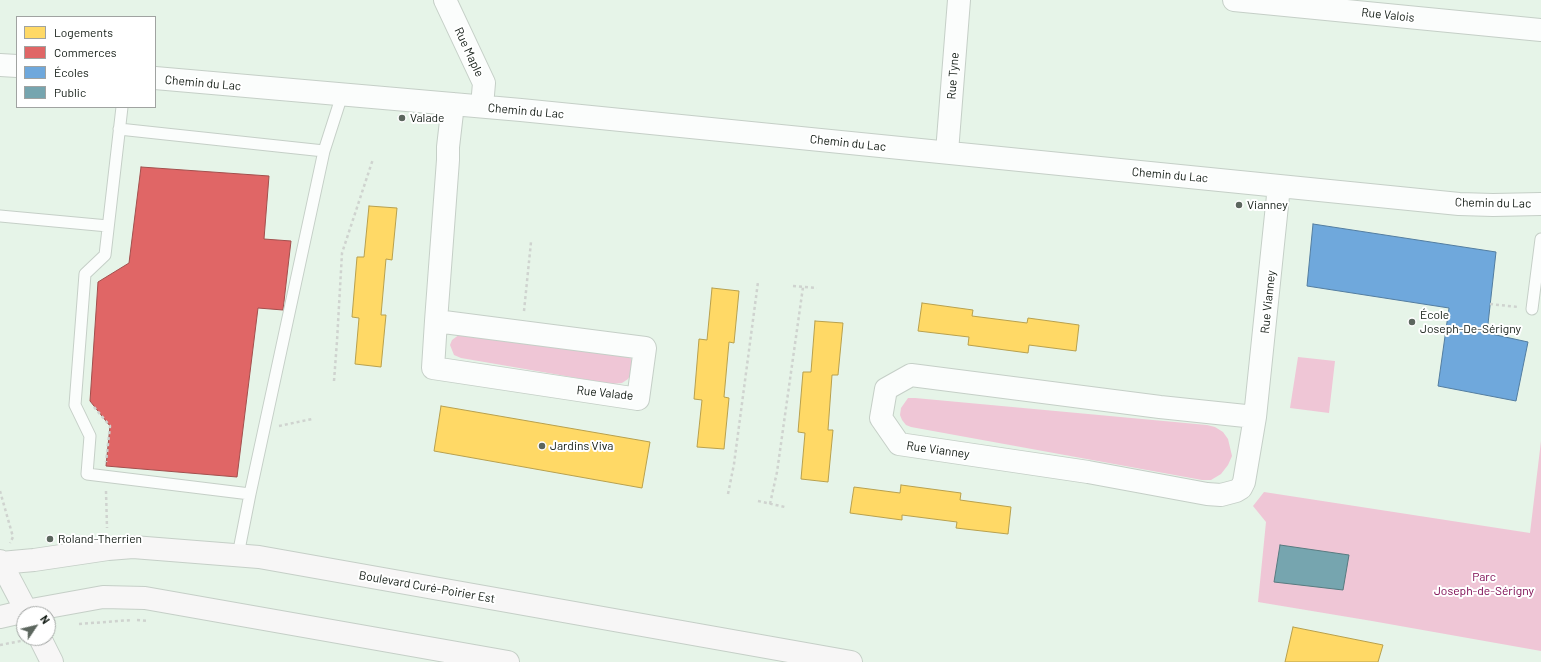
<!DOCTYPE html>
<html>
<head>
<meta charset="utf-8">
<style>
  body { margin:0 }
  #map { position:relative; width:1541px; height:662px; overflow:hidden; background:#e6f4e8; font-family:Barlow,sans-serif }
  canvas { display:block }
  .legend { position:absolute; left:16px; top:16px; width:140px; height:92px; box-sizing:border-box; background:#fff; border:1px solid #a0a3a1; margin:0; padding:5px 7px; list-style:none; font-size:12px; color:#111a13 }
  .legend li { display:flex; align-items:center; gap:8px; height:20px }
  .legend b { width:20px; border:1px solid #a0a3a1 }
  .north { position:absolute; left:16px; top:606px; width:40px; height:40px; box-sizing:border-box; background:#fff; border:1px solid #a0a3a1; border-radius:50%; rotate:55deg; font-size:11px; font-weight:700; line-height:16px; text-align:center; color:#111a13 }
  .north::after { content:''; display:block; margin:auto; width:14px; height:18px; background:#5c665e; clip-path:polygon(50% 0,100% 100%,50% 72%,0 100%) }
</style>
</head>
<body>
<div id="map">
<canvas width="1541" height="662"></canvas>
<ul class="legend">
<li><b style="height:11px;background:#ffd966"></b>Logements</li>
<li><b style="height:11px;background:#e06666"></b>Commerces</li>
<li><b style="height:11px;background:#6fa8dc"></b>Écoles</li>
<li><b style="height:11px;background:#76a5af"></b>Public</li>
</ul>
<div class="north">N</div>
</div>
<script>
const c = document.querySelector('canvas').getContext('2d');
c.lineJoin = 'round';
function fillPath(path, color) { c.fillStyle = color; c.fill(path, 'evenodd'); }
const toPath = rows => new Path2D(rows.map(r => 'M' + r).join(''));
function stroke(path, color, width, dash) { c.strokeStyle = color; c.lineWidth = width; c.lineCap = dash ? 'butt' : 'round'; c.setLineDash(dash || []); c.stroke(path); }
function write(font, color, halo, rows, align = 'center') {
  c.font = font + ' Barlow,sans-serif'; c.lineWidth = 4; c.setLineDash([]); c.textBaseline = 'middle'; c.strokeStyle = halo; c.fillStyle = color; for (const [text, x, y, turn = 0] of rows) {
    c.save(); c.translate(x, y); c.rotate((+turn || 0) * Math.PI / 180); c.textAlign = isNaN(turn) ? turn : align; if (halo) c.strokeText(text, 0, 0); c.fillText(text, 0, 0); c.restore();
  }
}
const green = toPath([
  [460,334,630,357,633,363,631,374,628,379,622,383,612,384,461,358,454,355,450,345,452,340],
  [1298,357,1335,361,1329,413,1290,408],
  [908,398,915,398,1207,425,1215,427,1223,432,1228,439,1232,456,1228,465,1221,474,1211,480,1202,480,911,427,906,425,902,420,900,415,901,408],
  [1541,441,1541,651,1372,621,1258,602,1266,522,1253,506,1264,492,1530,533]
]);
const homes = toPath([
  [369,206,397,208,392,260,386,259,381,315,386,315,381,367,355,364,359,318,352,317,357,257,364,257,369,206],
  [712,288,739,291,734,343,729,342,724,397,729,398,724,449,697,447,702,400,694,399,699,339,707,340,712,288],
  [922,303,973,310,972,316,1027,323,1028,318,1079,325,1076,351,1029,345,1028,353,968,345,969,337,918,331,922,303],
  [815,321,843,323,838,375,832,375,828,430,833,430,828,482,801,479,805,433,798,432,803,372,811,372,815,321],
  [441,406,650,442,642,488,434,451,441,406],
  [901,485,961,493,960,500,1011,507,1008,534,956,528,957,522,902,515,902,520,850,513,854,487,900,493,901,485],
  [1293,627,1383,645,1378,662,1285,662,1293,627]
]);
const shops = toPath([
  [141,167,269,176,264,239,291,241,283,310,258,308,237,477,106,466,110,426,90,401,98,282,129,263,141,167]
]);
const schools = toPath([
  [1313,224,1496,252,1487,333,1528,342,1516,401,1438,386,1449,308,1307,286,1313,224]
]);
const public = toPath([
  [1280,545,1349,555,1343,590,1274,582,1280,545]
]);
const path = toPath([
  [793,286,817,288],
  [1490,304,1518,307],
  [524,311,531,242],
  [334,381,337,341,342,253,373,159],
  [94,407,110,426,106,462],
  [279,426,312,419],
  [0,491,13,537,10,543],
  [106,491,107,528],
  [728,494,734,464,758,282],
  [758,501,785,507],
  [770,504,777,472,803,287],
  [137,620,148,621],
  [79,624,132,620],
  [0,645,21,641]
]);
const service = toPath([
  [122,107,105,255,85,274,75,405,90,436,87,474,250,494,238,555],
  [119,129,324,151],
  [0,216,108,226],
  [1532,309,1541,239],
  [250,494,324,151,342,95]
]);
const minor = toPath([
  [445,0,484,83,482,106],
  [1234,0,1541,30],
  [0,65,17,66],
  [155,78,521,110,1459,204,1493,205,1541,204],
  [947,152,959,0],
  [436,321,645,348,638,399,433,368,436,321,448,160,448,147,453,104],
  [1255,417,1160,407,911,375,886,389,881,418,899,444,1088,472,1207,494,1221,495,1236,491,1241,488,1244,482,1255,417,1279,186]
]);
const secondary = toPath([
  [0,561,28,614],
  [0,563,34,560,108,549,133,547,259,557,851,662],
  [0,617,26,611,103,597,145,598,508,662],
  [40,638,52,662]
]);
const markers = [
  [402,118,4,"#5c665e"],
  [1239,205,4,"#5c665e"],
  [1412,322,4,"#5c665e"],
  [542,446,4,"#5c665e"],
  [50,539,4,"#5c665e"]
];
const streetNames = [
  ["Rue Valois",1388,15,6],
  ["Rue Maple",469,52,65],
  ["Rue Tyne",953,76,-86],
  ["Chemin du Lac",203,83,5],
  ["Chemin du Lac",526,111,5],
  ["Chemin du Lac",848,143,6],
  ["Chemin du Lac",1170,175,5],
  ["Chemin du Lac",1493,203,1],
  ["Rue Vianney",1268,302,-84],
  ["Rue Valade",605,393,6],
  ["Rue Vianney",938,450,8],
  ["Boulevard Curé-Poirier Est",427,587,10]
];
const poiNames = [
  ["Valade",410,118],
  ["Vianney",1247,205],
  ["École",1420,315],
  ["Joseph-De-Sérigny",1420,329],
  ["Jardins Viva",550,446],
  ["Roland-Therrien",58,539]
];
const parkNames = [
  ["Parc",1484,577],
  ["Joseph-de-Sérigny",1484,591]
];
fillPath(green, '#efc6d6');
fillPath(homes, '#ffd966');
stroke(homes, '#b8a04d', 1);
fillPath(shops, '#e06666');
stroke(shops, '#a24f4d', 1);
fillPath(schools, '#6fa8dc');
stroke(schools, '#537da0', 1);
fillPath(public, '#76a5af');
stroke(public, '#587b80', 1);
stroke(service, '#c5cfc7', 13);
stroke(minor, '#c5cfc7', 24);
stroke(secondary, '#c5cfc7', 24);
stroke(path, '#cfd3cf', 2.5, [3, 3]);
stroke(service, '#fbfdfc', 11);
stroke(minor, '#fbfdfc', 22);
stroke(secondary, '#f7f6f6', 22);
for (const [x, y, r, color] of markers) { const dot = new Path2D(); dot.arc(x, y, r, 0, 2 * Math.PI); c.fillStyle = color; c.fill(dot); stroke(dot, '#fff', 1.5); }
write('12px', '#111a13', '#fff', streetNames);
write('12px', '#111a13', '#fff', poiNames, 'left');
write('12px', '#78004b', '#fff', parkNames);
</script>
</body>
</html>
